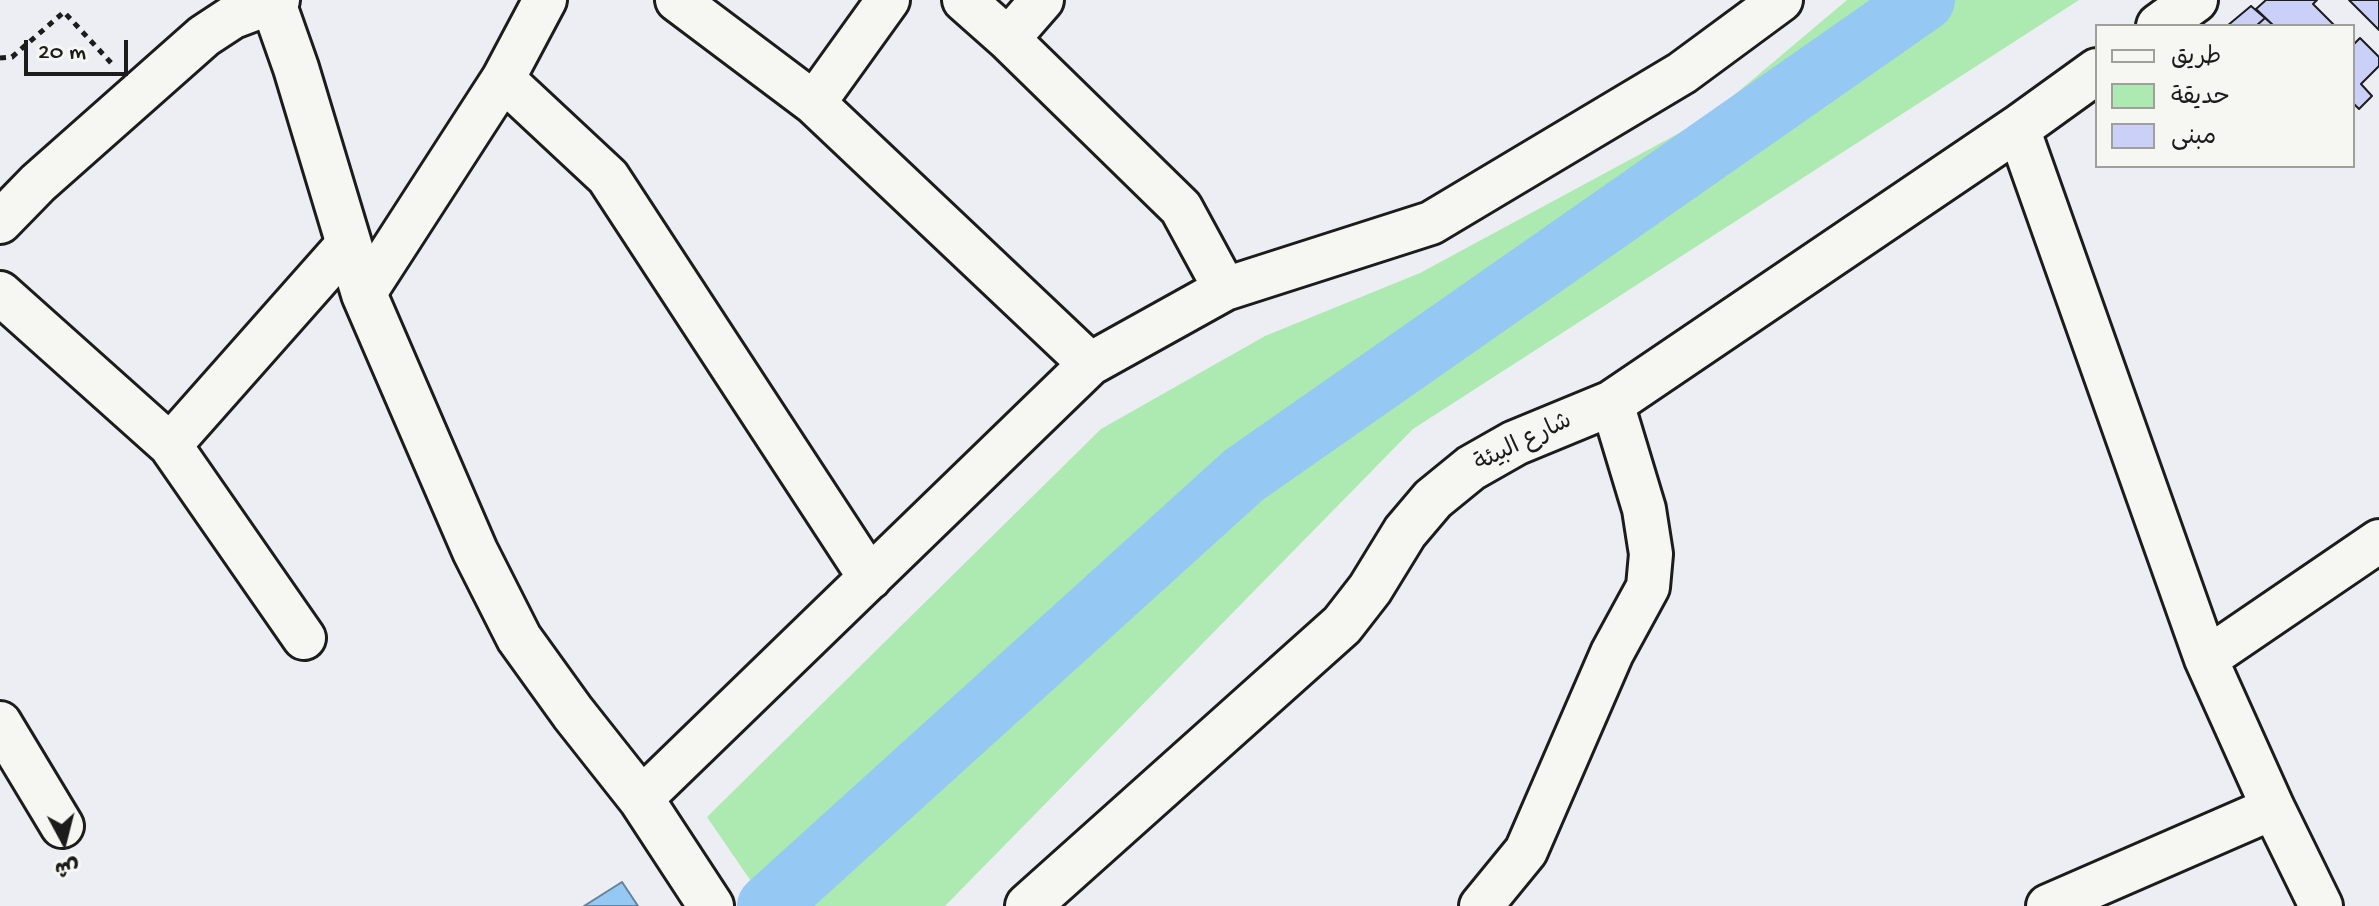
<!DOCTYPE html>
<html>
<head>
<meta charset="utf-8">
<style>
  body { margin:0 }
  #map { position:relative; width:2379px; height:906px; overflow:hidden; background:#edeef3; font-family:"Gochi Hand","Playpen Sans Arabic",sans-serif }
  canvas { display:block }
  .legend { position:absolute; left:2095px; top:24px; width:260px; height:144px; box-sizing:border-box; background:#f6f6f2; border:2px solid #9f9f9c; margin:0; padding:10px 14px; list-style:none; font-size:24px; color:#1c1c1c }
  .legend li { display:flex; align-items:center; gap:16px; height:40px }
  .legend b { width:40px; border:2px solid #9f9f9c }
  .north { position:absolute; left:24px; top:802px; width:80px; height:80px; -webkit-text-stroke:6px #f6f6f2; paint-order:stroke; rotate:173deg; font-size:22px; font-weight:700; line-height:32px; text-align:center; color:#1c1c1c }
  .north::after { content:''; display:block; margin:auto; width:28px; height:36px; background:#1c1c1c; clip-path:polygon(50% 0,100% 100%,50% 72%,0 100%) }
  .scale { position:absolute; left:24px; top:40px; width:104px; height:36px; box-sizing:border-box; border:4px solid #1c1c1c; border-top:0; padding-left:10px; font-size:24px; line-height:28px; white-space:nowrap; color:#1c1c1c; -webkit-text-stroke:6px #f6f6f2; paint-order:stroke }
</style>
</head>
<body>
<div id="map">
<canvas width="2379" height="906"></canvas>
<ul class="legend">
<li><b style="height:10px;background:#f6f6f2"></b>طريق</li>
<li><b style="height:22px;background:#aceab1"></b>حديقة</li>
<li><b style="height:22px;background:#cad0f8"></b>مبنى</li>
</ul>
<div class="north">ش</div>
<div class="scale">20 m</div>
</div>
<script>
const c = document.querySelector('canvas').getContext('2d');
c.lineJoin = 'round';
function fillPath(path, color) { c.fillStyle = color; c.fill(path, 'evenodd'); }
const toPath = rows => new Path2D(rows.map(r => 'M' + r).join(''));
function stroke(path, color, width, dash) { c.strokeStyle = color; c.lineWidth = width; c.lineCap = dash ? 'butt' : 'round'; c.setLineDash(dash || []); c.stroke(path); }
function write(font, color, halo, rows, align = 'center') {
  c.font = font + ' "Gochi Hand","Playpen Sans Arabic",sans-serif'; c.lineWidth = 6; c.setLineDash([]); c.textBaseline = 'middle'; c.strokeStyle = halo; c.fillStyle = color; for (const [text, x, y, turn = 0] of rows) {
    c.save(); c.translate(x, y); c.rotate((+turn || 0) * Math.PI / 180); c.textAlign = isNaN(turn) ? turn : align; if (halo) c.strokeText(text, 0, 0); c.fillText(text, 0, 0); c.restore();
  }
}
const green = toPath([
  [1847,0,2079,0,1413,429,945,906,768,906,707,817,1101,429,1265,336,1420,273,1707,118]
]);
const water = toPath([
  [622,882,638,906,584,906,622,882]
]);
const river = toPath([
  [768,906,1244,475,1924,0]
]);
const building = toPath([
  [2266,0,2317,0,2313,4,2335,26,2274,26,2256,9,2266,0],
  [2349,0,2379,0,2379,30,2349,0],
  [2251,6,2265,18,2256,26,2227,26,2251,6],
  [2265,18,2274,26,2256,26,2265,18],
  [2360,38,2379,57,2379,66,2361,84,2372,96,2359,109,2353,103,2353,45,2360,38]
]);
const path = toPath([
  [0,58,12,57,64,12,114,66]
]);
const minor = toPath([
  [677,0,814,103,1090,364],
  [964,0,1008,39,1181,208,1225,289],
  [1008,39,1042,0],
  [503,79,608,177,870,578],
  [814,103,888,0],
  [2018,128,2206,659,2273,808,2321,906],
  [0,222,38,183,204,36,233,17,278,0],
  [0,293,170,445,304,638],
  [364,294,503,79,545,0],
  [170,445,348,244],
  [2206,659,2379,541],
  [0,723,62,826],
  [641,799,1090,364,1225,289,1431,223,1682,73,1781,0],
  [1481,906,1526,851,1612,653,1648,587,1651,554,1644,509,1612,403],
  [2048,906,2273,808]
]);
const tertiary = toPath([
  [272,0,296,68,364,294,475,551,519,638,573,713,641,799,711,906],
  [2159,26,2195,0],
  [1028,906,1342,625,1370,589,1405,532,1433,499,1471,468,1515,443,1612,403,2018,128,2097,71]
]);
const streetNames = [
  ["شارع البيئة",1524,444,-26]
];
fillPath(green, '#aceab1');
fillPath(water, '#95c8f2');
stroke(water, '#65839c', 2);
stroke(river, '#95c8f2', 62);
fillPath(building, '#cad0f8');
stroke(building, '#1c1c1c', 2);
stroke(minor, '#1c1c1c', 48);
stroke(tertiary, '#1c1c1c', 50);
stroke(path, '#1c1c1c', 5, [6, 6]);
stroke(minor, '#f6f6f2', 42);
stroke(tertiary, '#f6f6f2', 44);
write('24px', '#1c1c1c', '#f6f6f2', streetNames);
</script>
</body>
</html>
